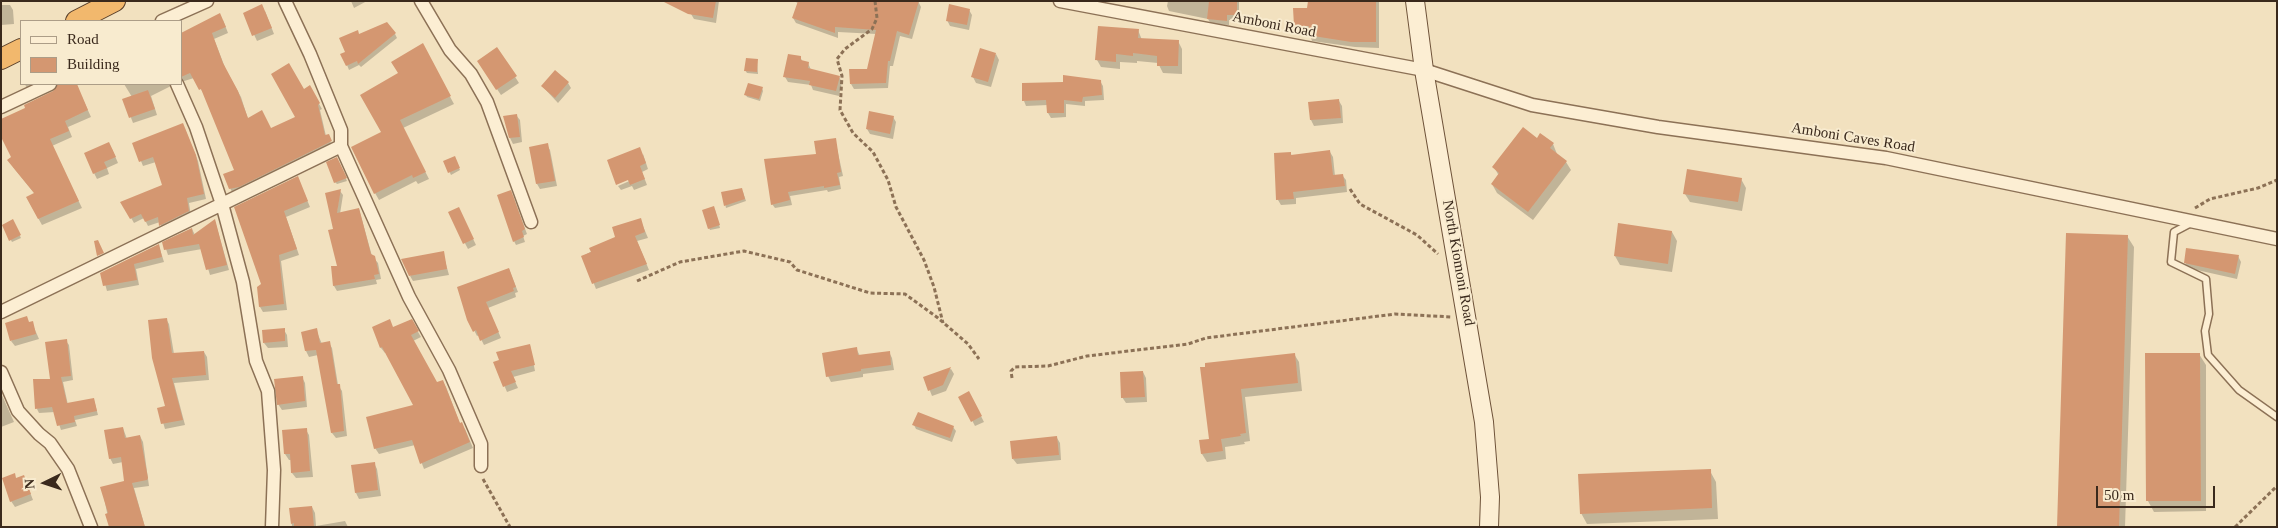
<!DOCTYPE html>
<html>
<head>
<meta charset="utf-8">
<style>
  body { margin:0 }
  #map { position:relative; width:2278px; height:528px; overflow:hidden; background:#f2e1bf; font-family:Georgia,serif }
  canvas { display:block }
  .frame { position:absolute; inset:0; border:2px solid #3a291c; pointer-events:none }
  .legend { position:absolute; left:20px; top:20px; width:162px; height:65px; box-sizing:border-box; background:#f8ebcf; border:1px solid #ac9d87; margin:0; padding:6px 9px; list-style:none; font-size:15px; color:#3a291c }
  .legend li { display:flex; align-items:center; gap:10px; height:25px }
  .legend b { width:25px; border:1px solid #ac9d87 }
  .north { position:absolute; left:20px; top:458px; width:50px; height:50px; -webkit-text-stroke:4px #f8ebcf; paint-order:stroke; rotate:266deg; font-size:14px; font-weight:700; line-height:20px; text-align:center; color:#3a291c }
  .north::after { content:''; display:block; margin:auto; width:18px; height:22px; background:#3a291c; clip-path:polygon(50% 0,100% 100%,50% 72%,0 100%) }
  .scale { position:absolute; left:2096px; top:486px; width:119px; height:22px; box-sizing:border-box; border:2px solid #3a291c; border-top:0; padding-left:6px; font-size:15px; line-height:18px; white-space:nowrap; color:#3a291c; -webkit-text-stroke:4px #f8ebcf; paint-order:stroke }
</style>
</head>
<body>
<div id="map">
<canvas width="2278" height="528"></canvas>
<div class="frame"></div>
<ul class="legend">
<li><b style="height:6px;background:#fceed3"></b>Road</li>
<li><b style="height:14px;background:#d49771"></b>Building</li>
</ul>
<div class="north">N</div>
<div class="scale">50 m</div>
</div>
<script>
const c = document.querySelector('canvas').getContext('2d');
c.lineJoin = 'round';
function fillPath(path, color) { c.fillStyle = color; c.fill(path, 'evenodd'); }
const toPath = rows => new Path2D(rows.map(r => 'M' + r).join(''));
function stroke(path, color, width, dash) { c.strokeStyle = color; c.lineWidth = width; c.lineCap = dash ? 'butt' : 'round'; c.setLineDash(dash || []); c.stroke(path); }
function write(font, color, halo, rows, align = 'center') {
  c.font = font + ' Georgia,serif'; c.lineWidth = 4; c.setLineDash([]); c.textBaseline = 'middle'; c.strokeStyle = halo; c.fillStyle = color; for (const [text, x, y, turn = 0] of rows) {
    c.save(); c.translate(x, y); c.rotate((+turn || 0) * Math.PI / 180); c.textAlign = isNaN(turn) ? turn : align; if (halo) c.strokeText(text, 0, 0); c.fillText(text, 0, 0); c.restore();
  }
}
const shadow = toPath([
  [351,1,367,1,354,8],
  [694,1,719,1,716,23,694,19,691,14],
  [793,1,882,3,882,1,918,1,921,7,912,39,900,36,893,66,890,66,888,88,854,89,851,84,868,70,876,34,838,32,838,38,796,23,793,18,798,3],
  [1168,1,1239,1,1239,20,1229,20,1229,25,1211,24,1208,19,1169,11,1167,6],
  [1309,1,1379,1,1379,48,1355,47,1312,41,1309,32,1298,32,1295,26,1308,10],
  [1,5,10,5,13,10,14,24,1,25],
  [969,10,972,15,969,30,950,26,947,20],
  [265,11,274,34,257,41,244,13],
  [223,20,228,33,214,39,226,70,241,97,248,119,271,129,297,118,303,90,309,87,322,109,320,110,326,136,334,147,233,194,230,188,236,171,204,94,194,78,181,82,181,34],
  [1138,30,1142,40,1178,41,1182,49,1182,74,1163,73,1158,63,1137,61,1137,63,1120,62,1120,69,1101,67,1097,60],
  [395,34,397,38,361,67,359,65,349,70,347,65,346,53,359,35],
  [422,45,454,104,403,128,429,179,418,184,416,181,379,200,375,193,383,133],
  [497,49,519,83,501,95,482,67],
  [996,54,999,60,991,87,976,83,973,77],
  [800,57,803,62,808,63,811,70,839,77,842,82,839,96,813,90,811,85,788,82,785,77],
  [757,60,758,74,747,73,745,70],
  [1100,81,1103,86,1104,100,1085,101,1085,106,1066,104,1066,117,1051,118,1048,113,1048,105,1026,106,1024,101,1064,83],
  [568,83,571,88,558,103,543,87],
  [25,84,38,84,27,89],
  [124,84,175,84,151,96,157,115,133,123,124,99,132,97],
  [762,88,763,91,760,101,747,97,746,95],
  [82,97,91,117,68,127,72,137,52,146,82,208,42,225,27,198,35,194,13,167],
  [1339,101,1342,106,1343,123,1314,126,1311,120,1310,103],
  [516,115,520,120,522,142,513,144,510,138],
  [893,117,896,122,893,139,870,134,867,129],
  [185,129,198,161,206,199,189,203,191,216,163,230,160,222,148,226,144,218,134,223,122,202,164,186,156,162,143,166,134,144],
  [835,139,843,176,839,177,841,189,828,192,827,190,790,196,792,205,775,208,772,204,817,155],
  [1537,140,1553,144,1557,154,1566,162,1571,170,1533,220,1497,193,1492,184,1499,176,1494,167],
  [547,145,550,150,557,186,540,189,537,184],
  [112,149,118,163,107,168,109,174,97,179,94,173],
  [1330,152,1333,157,1335,176,1342,175,1346,180,1347,192,1296,198,1296,204,1281,205,1278,200,1291,154,1292,156],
  [643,154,648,169,642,172,647,185,634,190,632,186,621,190,618,186,634,179],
  [454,158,460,170,451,175,445,162],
  [337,159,347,181,337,184,335,182],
  [298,178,310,207,286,217,299,255,281,261,287,310,263,312,260,307,263,285,236,208],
  [1741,179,1746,188,1742,211,1690,202,1685,194],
  [340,191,343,195,340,214,359,209,372,256,378,263,381,279,376,280,377,284,337,291,334,286,332,268,339,268,334,230],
  [743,192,746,201,726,208,723,193],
  [513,196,527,234,523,236,525,242,516,245,514,241],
  [715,210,720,228,710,230,709,228],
  [449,213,461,214,476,245,468,249],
  [640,219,648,238,637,241,649,270,596,289,583,256,616,238],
  [12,221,21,238,12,242,3,225],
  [215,221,229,270,210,275,202,249,168,255,164,243,192,229,195,235],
  [1620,225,1672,232,1677,241,1672,272,1620,265,1615,256],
  [2127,236,2134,247,2125,527,2059,527],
  [159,246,164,262,136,269,139,285,107,291,102,273],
  [443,253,449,275,413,281,410,276],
  [2238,256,2241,262,2237,279,2188,268,2185,262],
  [509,269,518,292,515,293,516,297,488,308,501,338,484,345,479,335,477,336,469,320],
  [166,319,169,324,174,354,204,352,207,357,209,380,174,383,185,425,165,429,159,409,167,407],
  [411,320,421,337,413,341,437,384,443,382,446,387,460,424,465,429,473,448,424,469,415,445,379,454,375,448,415,406,387,352,385,353,381,348,374,327,394,328],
  [32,323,39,339,15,346,11,341],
  [284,330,287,335,288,347,268,348,264,343],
  [316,330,322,344,329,343,332,348,338,385,342,391,347,436,336,438,332,433,318,355,309,357,306,351],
  [66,341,69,345,73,380,63,382,68,405,94,400,98,415,75,420,77,426,61,430,55,412,39,413,37,409,51,380],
  [530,345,535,371,513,377,518,388,507,392,495,363],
  [856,348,860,356,889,352,892,358,894,370,863,374,863,377,831,382,828,376],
  [1294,354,1299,362,1302,391,1245,397,1250,441,1244,442,1245,444,1225,447,1226,459,1207,462,1202,454,1200,441,1210,440,1201,368],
  [2199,354,2206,365,2206,511,2154,512,2148,501],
  [951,369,954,374,946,391,932,396,925,378],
  [1143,372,1146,378,1147,402,1126,403,1122,397],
  [302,377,305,383,307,407,282,410,278,404],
  [1,393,14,422,1,427],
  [969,393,984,422,975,426,960,397],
  [914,425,953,427,956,431,952,442,916,429],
  [123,428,127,439,140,436,143,442,149,486,134,488,145,527,110,527,102,488,126,482,123,462,113,464,110,458],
  [306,430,309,435,313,477,296,478,292,473,291,460,289,460,285,454,283,431],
  [1057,438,1060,443,1061,460,1017,464,1013,459],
  [374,463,377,469,381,496,359,499,356,493,352,466],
  [1710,471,1716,482,1718,519,1587,524,1581,513],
  [24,477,33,500,15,507,11,501,17,479],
  [312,507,315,513,316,526,345,521,348,527,292,527,291,510]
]);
const building = toPath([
  [662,1,716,1,713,18,688,14],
  [798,1,881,2,919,1,909,35,897,31,890,61,888,61,886,83,850,84,849,69,867,69,876,30,835,27,835,33,792,18],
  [1209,1,1237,1,1237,15,1227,15,1227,21,1207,19],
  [1308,1,1376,1,1376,42,1351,42,1307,35,1309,26,1294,26,1293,8,1307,8],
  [262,4,272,28,252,36,243,13],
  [949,4,970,9,967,25,946,21],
  [220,13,226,27,212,33,223,63,238,91,248,118,262,110,271,128,295,117,271,74,289,63,304,89,310,85,320,103,318,105,325,135,329,134,332,141,239,187,229,189,223,174,234,170,201,89,199,90,190,73,181,77,181,33],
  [387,22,396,33,358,64,357,61,346,66,340,54,345,52,339,38,358,30,359,34],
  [1098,26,1139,29,1138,38,1179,40,1178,66,1157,66,1157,56,1133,53,1133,56,1116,54,1116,62,1095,60],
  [423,43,451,96,400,120,426,172,413,178,412,175,374,194,351,147,381,132,360,95,398,73,391,62],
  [497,47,517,76,496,90,477,61],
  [980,48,996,53,988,82,971,77],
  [788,54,801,56,801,60,809,62,808,68,840,76,836,91,809,85,810,81,783,77],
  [746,58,758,59,757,72,744,71],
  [555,70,569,82,555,98,541,86],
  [1063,75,1101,80,1102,95,1083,97,1082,102,1064,100,1064,113,1047,113,1046,100,1022,101,1022,83,1063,82],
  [748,83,763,87,759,99,744,95],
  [58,84,77,84,88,110,65,121,69,131,50,139,79,201,38,219,26,197,34,193,7,160,11,157,1,137,1,119,25,108,24,105,53,91],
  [148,90,155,109,129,118,122,99],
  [1339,99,1341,118,1310,120,1308,102],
  [869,111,894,116,890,134,866,129],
  [517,114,520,137,509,138,503,116],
  [183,123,196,155,204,194,187,198,189,211,159,226,158,217,145,222,141,214,130,219,120,202,162,185,153,157,139,162,132,143],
  [1523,127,1537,138,1540,133,1554,143,1550,148,1567,161,1528,212,1491,184,1499,173,1492,167],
  [836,138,841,172,837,173,840,185,824,188,824,186,788,192,790,200,771,205,764,159,816,154,814,141],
  [109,142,116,157,104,162,107,168,93,174,84,153],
  [548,143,555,181,536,184,529,147],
  [640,147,646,163,640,166,645,179,630,185,628,180,616,185,607,160],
  [1330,150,1333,175,1343,174,1345,186,1293,192,1294,199,1276,200,1274,153,1291,152,1291,155],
  [455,156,460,168,448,173,443,161],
  [337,157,347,178,334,183,326,162],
  [1687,169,1742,178,1738,202,1683,194],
  [298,176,308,201,284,211,297,249,279,255,284,304,259,307,257,287,261,284,234,207],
  [742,188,745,199,724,206,721,192],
  [341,189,337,213,359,208,371,254,375,256,379,274,374,275,375,279,333,286,331,266,337,266,328,230,333,229,325,193],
  [511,190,525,229,522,231,524,237,513,242,497,195],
  [714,206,720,225,708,229,702,210],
  [459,207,474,239,463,244,448,212],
  [641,218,645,232,635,236,647,264,592,284,581,256,591,252,589,248,615,237,612,227],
  [13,219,21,235,9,241,2,225],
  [215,219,227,265,206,270,199,244,164,250,162,242,192,228,193,235],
  [1618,223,1672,231,1668,264,1614,256],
  [2066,233,2128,235,2119,527,2057,527],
  [98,240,104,253,97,256,94,241],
  [159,244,162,257,134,264,137,280,103,286,100,273],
  [2186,248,2239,255,2235,274,2184,263],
  [444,251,447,269,409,276,402,261,401,259],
  [509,268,516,287,513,288,514,291,486,302,499,332,480,341,476,330,473,332,467,320,457,287],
  [27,316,29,322,33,321,36,334,10,341,5,323],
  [167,318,172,353,204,351,206,375,172,378,183,420,161,424,157,408,165,406,152,358,148,320],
  [390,319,393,327,412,319,419,331,411,335,437,382,443,380,460,423,462,422,470,442,420,464,412,440,374,449,366,417,413,405,382,347,380,348,372,327],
  [285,328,285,341,263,343,262,330],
  [317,328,320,343,330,341,337,384,340,384,344,431,331,433,316,350,305,351,301,332],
  [67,339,71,376,61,377,67,403,94,398,97,411,74,416,75,422,57,426,52,407,35,409,33,379,50,379,45,342],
  [530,344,535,365,511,371,516,382,503,387,493,362,499,360,496,352],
  [857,347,858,355,890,351,891,365,861,369,861,371,826,377,822,353],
  [1295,353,1298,383,1241,389,1246,433,1240,434,1241,436,1221,439,1223,451,1201,454,1199,440,1209,439,1200,367,1205,367,1205,363],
  [2145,353,2200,353,2201,501,2146,501],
  [951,367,943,385,928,391,923,377],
  [1143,371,1145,397,1121,398,1120,372],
  [303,376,305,401,277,405,274,379],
  [969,391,982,416,971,422,958,397],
  [918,412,954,426,950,438,912,425],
  [123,427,125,438,140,435,148,478,147,480,132,483,145,527,109,527,105,514,108,513,100,487,124,481,121,457,109,459,104,430],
  [307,428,310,471,291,473,290,454,284,454,282,430],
  [1057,436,1059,455,1012,459,1010,441],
  [375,462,378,490,355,493,351,465],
  [1711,469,1712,508,1580,514,1578,474],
  [15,473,16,478,24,475,31,494,10,502,2,478],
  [312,506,314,527,294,527,294,523,291,524,289,508]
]);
const path = toPath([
  [875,1,877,18,872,29,845,49,837,59,842,76,840,110,853,133,873,152,888,180,896,207,924,260,934,287,943,323],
  [1350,189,1360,204,1417,235,1438,254],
  [2195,208,2210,199,2258,188,2277,180],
  [637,281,680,262,744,251,790,262,797,270,870,293,905,294,938,318,968,344,979,359],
  [1012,378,1011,371,1015,367,1048,366,1087,356,1188,344,1206,338,1395,314,1452,317],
  [483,479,510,527],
  [2235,527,2277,486]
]);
const service = toPath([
  [2191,223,2174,232,2171,262,2206,279,2209,314,2205,331,2208,355,2239,390,2277,417]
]);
const minor = toPath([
  [285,1,310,54,341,130,341,146,409,297,449,370,481,444,481,466],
  [421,1,450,50,471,74,487,102,531,222],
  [1060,1,1424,70,1532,105,1658,127,1886,158,2277,239],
  [162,21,207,1],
  [177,84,196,127,222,204,243,282,256,361,268,391,274,470,272,527],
  [1,107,50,84],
  [1,312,341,146],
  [1,372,18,411,39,434,50,443,68,469,91,527]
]);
const secondary = toPath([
  [1415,1,1424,70,1484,422,1490,497,1489,527]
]);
const trunk = toPath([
  [76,21,115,1],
  [1,59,21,49]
]);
const streetNames = [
  ["Amboni Road",1274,25,11],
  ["Amboni Caves Road",1853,138,9],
  ["North Kiomoni Road",1458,263,80]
];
fillPath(shadow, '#0003');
fillPath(building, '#d49771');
stroke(service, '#8c7156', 9);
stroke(minor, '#8c7156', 15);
stroke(secondary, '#6e5239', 20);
stroke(trunk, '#593f2a', 22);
stroke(path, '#8c7156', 3, [4, 2.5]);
stroke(service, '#fceed3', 6);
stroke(minor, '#fceed3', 12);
stroke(secondary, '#fceed3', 18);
stroke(trunk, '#f2b86d', 20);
write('15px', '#3a291c', '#f8ebcf', streetNames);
</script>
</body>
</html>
